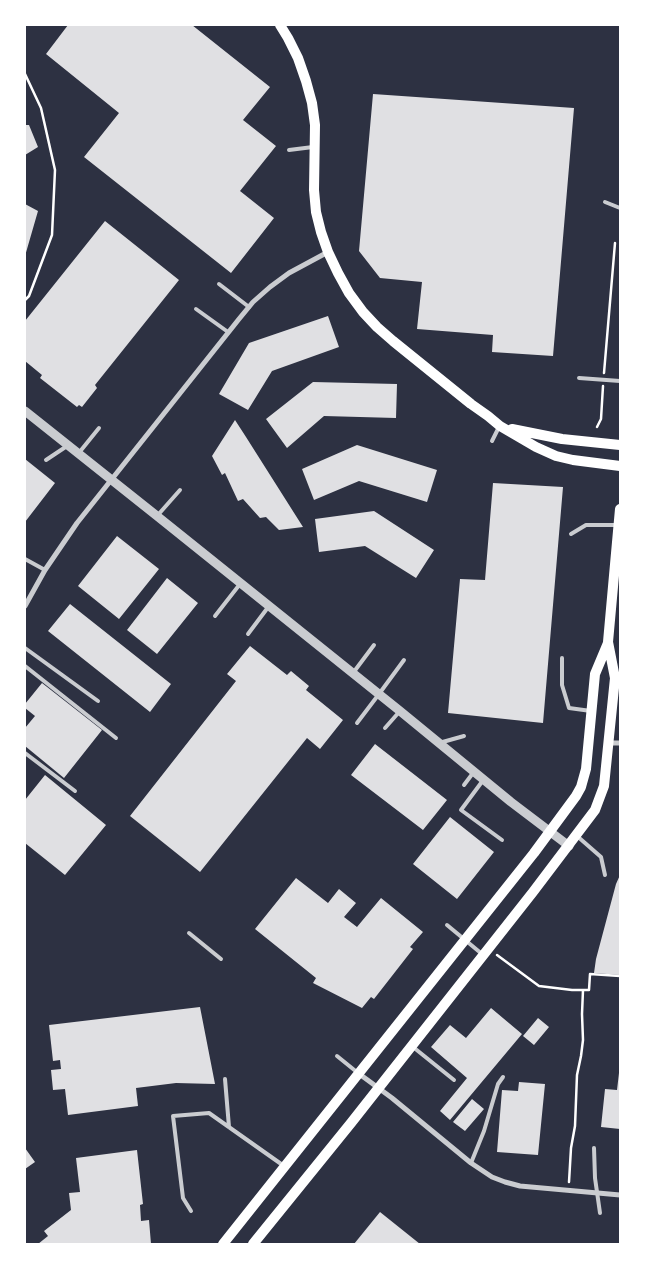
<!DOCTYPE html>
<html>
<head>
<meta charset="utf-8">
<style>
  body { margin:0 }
  #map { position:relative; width:645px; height:1269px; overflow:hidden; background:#2d3142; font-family:"Source Sans 3",sans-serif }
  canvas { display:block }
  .frame { position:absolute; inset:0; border:26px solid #fff; pointer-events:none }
</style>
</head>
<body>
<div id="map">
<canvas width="645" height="1269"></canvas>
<div class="frame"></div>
</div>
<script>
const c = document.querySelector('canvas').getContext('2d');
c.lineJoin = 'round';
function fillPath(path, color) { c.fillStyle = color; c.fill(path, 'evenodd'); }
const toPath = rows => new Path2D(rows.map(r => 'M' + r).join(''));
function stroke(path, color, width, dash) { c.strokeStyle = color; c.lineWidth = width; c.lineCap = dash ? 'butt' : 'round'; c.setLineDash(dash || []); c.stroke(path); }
const building = toPath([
  [68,25,192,25,270,87,243,120,276,146,240,191,274,218,231,273,84,157,119,113,46,54],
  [373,94,574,108,553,356,492,352,493,335,417,329,422,282,380,278,359,251],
  [25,125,29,125,38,147,25,155],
  [25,204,38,211,25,256],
  [105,221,179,280,95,385,97,388,82,407,79,405,77,407,40,378,42,375,25,361,25,321],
  [328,316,339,347,272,371,248,410,219,394,249,343],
  [313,382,397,384,396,418,324,416,287,448,266,419],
  [235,420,246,437,303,527,279,530,266,517,260,518,243,499,238,501,225,473,222,475,212,456],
  [357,445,437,470,427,502,359,481,314,500,302,469],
  [25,459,55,483,25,522],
  [493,483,563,487,543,723,448,713,460,579,485,580],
  [374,511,434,550,416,578,365,546,319,552,315,519],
  [117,536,159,569,119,619,78,586],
  [167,578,198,603,157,654,127,630],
  [70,604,171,684,150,712,48,631],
  [250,646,287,675,291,671,309,686,306,690,343,720,320,749,307,738,200,872,130,816,236,681,227,674],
  [42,683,102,730,64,778,25,746,25,728,35,716,25,708,25,704],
  [375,744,447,800,423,830,351,775],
  [45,775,106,825,65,875,25,843,25,800],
  [450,817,494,852,457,899,413,864],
  [620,875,620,975,594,973,596,959,616,884],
  [296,878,328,903,339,889,356,903,344,917,357,927,381,898,423,932,410,947,413,949,374,999,371,997,362,1008,313,983,316,978,255,929],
  [200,1007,215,1084,176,1083,136,1088,138,1106,68,1115,65,1089,53,1090,51,1070,61,1069,60,1060,53,1061,49,1025],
  [491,1008,522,1034,450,1120,440,1111,467,1078,431,1047,450,1025,466,1038],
  [538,1018,549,1027,534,1045,523,1036],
  [619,1073,620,1073,620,1129,601,1127,605,1089,617,1090],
  [519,1082,545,1084,538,1155,497,1152,502,1090,518,1091],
  [472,1099,484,1109,465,1131,453,1122],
  [25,1148,35,1162,25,1169],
  [137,1150,143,1204,140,1205,141,1221,149,1220,151,1244,38,1244,48,1236,44,1231,71,1210,69,1193,80,1192,76,1158],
  [380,1212,420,1244,354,1244]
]);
const path = toPath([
  [25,74,41,108,55,170,52,235,29,296,25,300],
  [604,373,615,243],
  [597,427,601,419,603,386],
  [497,955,539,986,572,990,589,990,590,974,620,976],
  [569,1182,571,1148,575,1126,577,1075,581,1056,583,1040,582,1014,583,990]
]);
const service = toPath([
  [289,150,313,147],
  [605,202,620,208],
  [219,284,249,307],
  [196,309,228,332],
  [579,378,620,381],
  [492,441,499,427],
  [78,454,99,428],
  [46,460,67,446],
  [157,516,180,490],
  [571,534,586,525,618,525],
  [25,559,45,570],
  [215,616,240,584],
  [248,634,269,606],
  [25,648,98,701],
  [562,658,562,685,569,708,591,711],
  [25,666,116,738],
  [353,673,374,645],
  [357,723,379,694,404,660],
  [385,728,400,711],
  [439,743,464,736],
  [25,753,75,791],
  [484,779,461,810,502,840],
  [464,785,473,773],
  [577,836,601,857,605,875],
  [447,925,482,954],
  [189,933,221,959],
  [413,1047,454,1080],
  [337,1056,358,1073],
  [225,1079,229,1127],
  [594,1148,595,1178,600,1213],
  [471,1163,484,1131,498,1084,503,1077],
  [191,1211,183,1198,173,1116,209,1113,284,1166]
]);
const minor = toPath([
  [25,606,45,570,77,523,239,319,253,302,270,287,289,273,328,252],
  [609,743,620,743],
  [358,1073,392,1098,471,1163,492,1177,505,1182,520,1186,620,1195]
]);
const tertiary = toPath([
  [25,411,157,516,400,711,511,802,569,846]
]);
const secondary = toPath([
  [280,25,288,38,298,58,306,81,312,103,315,125,314,190,316,212,321,232,328,252,338,273,349,293,363,312,377,327,393,341,471,404,488,416,500,426,536,447,556,456,573,460,620,466],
  [512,429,562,439,620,445],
  [223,1244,534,853,576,796,581,787,586,769,595,674,608,643],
  [253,1244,351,1123,533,892,595,810,604,786,615,678,608,642,620,509]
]);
fillPath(building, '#e0e0e3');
stroke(path, '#fff', 2.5);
stroke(service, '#caccd0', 4);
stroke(minor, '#caccd0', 5);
stroke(tertiary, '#caccd0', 9);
stroke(secondary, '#fff', 10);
</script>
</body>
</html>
